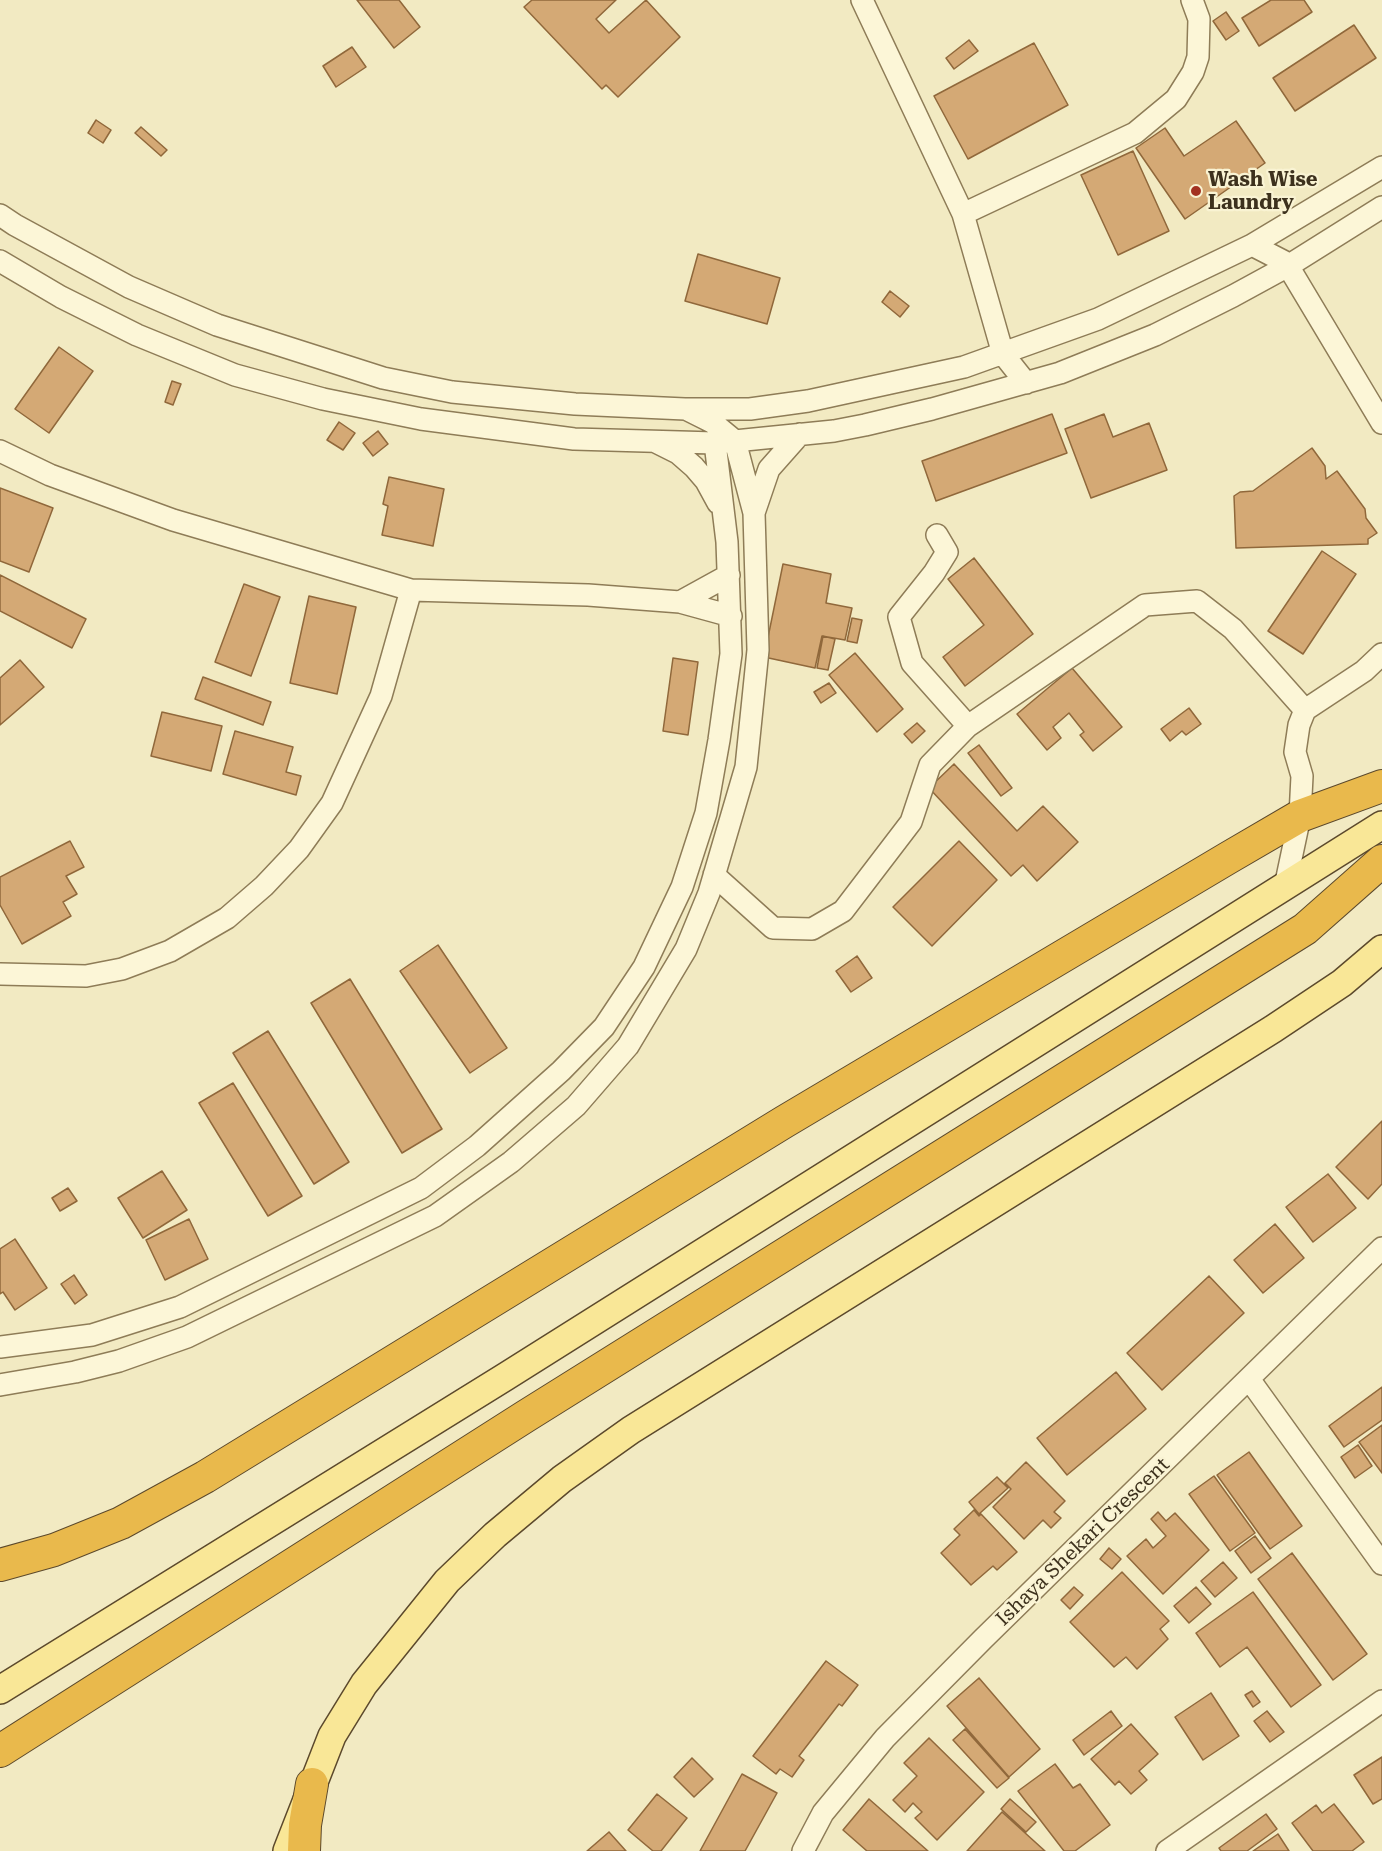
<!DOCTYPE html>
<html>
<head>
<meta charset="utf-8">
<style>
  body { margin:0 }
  canvas { display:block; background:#f2eac2 }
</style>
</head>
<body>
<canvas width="1382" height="1851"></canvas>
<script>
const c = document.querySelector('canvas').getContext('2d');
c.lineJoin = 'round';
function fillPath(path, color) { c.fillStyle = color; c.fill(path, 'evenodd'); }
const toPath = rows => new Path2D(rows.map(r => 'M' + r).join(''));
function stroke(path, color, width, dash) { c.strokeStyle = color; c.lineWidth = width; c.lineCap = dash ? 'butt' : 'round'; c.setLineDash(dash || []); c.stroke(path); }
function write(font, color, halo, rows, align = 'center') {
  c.font = font + ' "Roboto Serif",serif'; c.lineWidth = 4.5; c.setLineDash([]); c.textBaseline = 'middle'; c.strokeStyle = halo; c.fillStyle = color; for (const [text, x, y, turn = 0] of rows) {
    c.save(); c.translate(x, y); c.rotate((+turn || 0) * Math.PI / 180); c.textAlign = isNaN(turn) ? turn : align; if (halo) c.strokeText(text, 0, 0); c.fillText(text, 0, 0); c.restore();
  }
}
const building = toPath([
  [357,0,399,0,420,27,394,48,357,0],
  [532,0,616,0,596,19,609,33,646,0,680,37,618,97,606,85,602,89,524,7,532,0],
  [1271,0,1304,0,1312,12,1259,46,1242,18,1271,0],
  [1226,12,1239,31,1226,40,1213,21,1226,12],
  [1354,25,1376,58,1295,111,1273,78,1354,25],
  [969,40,978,51,954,69,946,58,969,40],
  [1034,43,1068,105,968,159,934,96,1034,43],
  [352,47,366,67,336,87,323,66,352,47],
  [96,120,111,130,103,143,88,133,96,120],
  [1236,121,1265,163,1185,219,1136,148,1165,128,1184,156,1236,121],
  [141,127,167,150,161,156,135,133,141,127],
  [1133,151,1169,231,1118,255,1081,175,1133,151],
  [698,254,780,278,767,324,685,301,698,254],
  [890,291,909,306,900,317,882,302,890,291],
  [59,347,93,371,49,433,15,409,59,347],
  [172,381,181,384,173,405,165,402,172,381],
  [1052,414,1067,453,936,501,922,461,1052,414],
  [1104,414,1113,437,1149,423,1167,470,1091,498,1065,429,1104,414],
  [339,422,355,433,343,450,327,440,339,422],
  [378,431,388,444,373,456,363,443,378,431],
  [1312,448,1325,466,1326,479,1337,471,1365,509,1366,518,1377,533,1368,539,1368,544,1236,548,1234,496,1240,492,1253,491,1312,448],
  [389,477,444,489,433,546,382,535,388,506,383,504,389,477],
  [0,488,53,508,29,572,0,561,0,488],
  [1322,551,1356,574,1303,654,1268,631,1322,551],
  [974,558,1033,634,965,686,943,657,984,625,948,579,974,558],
  [783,564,831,574,826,603,852,608,845,640,822,636,815,668,764,657,783,564],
  [0,575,86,619,72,648,0,611,0,575],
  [244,584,280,597,251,676,215,662,244,584],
  [309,596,356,607,337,694,290,683,309,596],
  [852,618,862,620,857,643,847,641,852,618],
  [823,636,835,639,828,670,817,668,823,636],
  [855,653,903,709,877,732,829,675,855,653],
  [673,658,698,662,688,735,663,731,673,658],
  [20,660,44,687,0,725,0,678,20,660],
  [1072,668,1122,727,1093,751,1080,735,1084,732,1069,713,1053,727,1061,738,1047,750,1017,714,1072,668],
  [203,677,271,702,263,725,195,699,203,677],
  [829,683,836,693,821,703,814,692,829,683],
  [1189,708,1201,724,1186,735,1182,731,1170,741,1161,729,1189,708],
  [162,712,222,726,211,771,151,756,162,712],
  [917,723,925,731,912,743,904,734,917,723],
  [235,731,293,747,286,772,301,776,296,795,223,774,235,731],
  [979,745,1012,788,1001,796,968,753,979,745],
  [954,764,1017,831,1043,806,1078,842,1037,881,1023,865,1011,876,929,788,954,764],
  [70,841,84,867,66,876,77,894,63,902,71,916,22,944,0,905,0,877,70,841],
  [959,841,997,880,932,946,893,907,959,841],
  [438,945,507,1048,470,1073,400,971,438,945],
  [857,956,872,978,851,992,836,971,857,956],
  [350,979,442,1129,402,1153,311,1003,350,979],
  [268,1031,349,1162,314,1184,233,1053,268,1031],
  [233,1083,302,1196,268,1216,199,1103,233,1083],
  [1382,1121,1382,1184,1368,1199,1336,1167,1382,1121],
  [162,1171,187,1210,143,1238,118,1198,162,1171],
  [1328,1174,1356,1208,1313,1242,1286,1207,1328,1174],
  [68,1188,77,1201,60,1211,52,1198,68,1188],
  [189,1219,208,1259,165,1280,146,1240,189,1219],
  [1275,1224,1304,1258,1263,1293,1234,1260,1275,1224],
  [15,1239,47,1288,15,1310,3,1292,0,1294,0,1249,15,1239],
  [74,1275,87,1295,75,1304,61,1284,74,1275],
  [1209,1276,1244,1313,1162,1390,1127,1353,1209,1276],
  [1116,1372,1146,1409,1067,1475,1037,1438,1116,1372],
  [1382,1387,1382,1420,1344,1447,1329,1426,1382,1387],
  [1382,1425,1382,1473,1359,1442,1382,1425],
  [1358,1445,1372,1466,1355,1478,1341,1457,1358,1445],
  [1249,1452,1302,1526,1270,1549,1217,1475,1249,1452],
  [1026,1462,1065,1501,1054,1512,1061,1518,1051,1528,1043,1520,1024,1539,993,1507,1011,1489,1005,1483,1026,1462],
  [1214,1476,1255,1533,1230,1551,1189,1494,1214,1476],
  [997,1477,1008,1488,979,1514,969,1502,997,1477],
  [974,1510,979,1516,981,1514,1017,1552,997,1570,993,1566,971,1585,941,1553,960,1535,954,1529,974,1510],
  [1158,1512,1166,1521,1175,1513,1209,1550,1163,1594,1127,1556,1146,1539,1153,1548,1166,1536,1151,1519,1158,1512],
  [1255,1536,1271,1558,1251,1573,1235,1551,1255,1536],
  [1109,1548,1121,1559,1112,1569,1100,1559,1109,1548],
  [1292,1553,1367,1654,1333,1680,1258,1579,1292,1553],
  [1223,1562,1237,1578,1215,1597,1201,1581,1223,1562],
  [1122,1572,1169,1621,1160,1629,1168,1639,1137,1669,1126,1657,1114,1667,1070,1622,1122,1572],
  [1074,1587,1083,1595,1070,1609,1061,1600,1074,1587],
  [1196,1587,1211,1604,1189,1623,1174,1606,1196,1587],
  [1253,1592,1321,1685,1291,1707,1247,1647,1220,1667,1196,1633,1253,1592],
  [826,1661,858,1685,842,1706,839,1704,799,1756,804,1760,792,1777,780,1769,776,1774,753,1756,826,1661],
  [979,1678,1040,1749,1009,1777,947,1706,979,1678],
  [1252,1691,1260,1702,1253,1707,1245,1695,1252,1691],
  [1211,1693,1239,1736,1203,1760,1175,1717,1211,1693],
  [1111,1711,1122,1726,1084,1755,1073,1740,1111,1711],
  [1267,1711,1284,1732,1270,1742,1254,1721,1267,1711],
  [1131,1724,1158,1754,1139,1771,1147,1780,1131,1794,1119,1781,1115,1785,1091,1759,1131,1724],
  [965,1729,1009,1778,997,1788,953,1740,965,1729],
  [929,1738,984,1792,937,1840,915,1818,922,1812,913,1803,905,1812,893,1800,917,1776,904,1763,929,1738],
  [1382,1757,1382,1799,1373,1804,1354,1775,1382,1757],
  [692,1758,713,1779,694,1797,674,1777,692,1758],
  [1055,1764,1073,1788,1080,1784,1110,1825,1075,1851,1064,1851,1018,1791,1055,1764],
  [742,1774,777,1793,745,1851,700,1851,742,1774],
  [657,1794,687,1818,661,1851,653,1851,628,1830,657,1794],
  [869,1799,928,1851,867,1851,843,1830,869,1799],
  [1010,1799,1036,1822,1026,1832,1001,1809,1010,1799],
  [1334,1804,1364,1842,1352,1851,1313,1851,1292,1823,1316,1805,1322,1813,1334,1804],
  [1002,1812,1045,1851,967,1851,1002,1812],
  [1266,1814,1277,1829,1247,1851,1221,1851,1219,1848,1266,1814],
  [609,1832,626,1851,587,1851,609,1832],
  [1278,1834,1289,1851,1253,1851,1278,1834]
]);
const minor = toPath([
  [862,0,963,214,1003,354,1026,383],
  [963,214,1135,133,1176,99,1193,72,1198,57,1199,19,1192,0],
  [0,215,15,225,129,287,217,325,383,378,452,392,575,404,685,409,750,409,808,401,964,367,1098,319,1252,245,1382,167],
  [1252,245,1283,261,1288,266,1382,423],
  [0,261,61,297,137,335,235,375,323,399,421,419,574,439,715,443,834,431,865,425,932,409,1060,373,1155,335,1233,296,1288,266,1382,207],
  [656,442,678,453,694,467,706,481,718,503],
  [0,451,50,475,173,520,411,590,588,595,680,602,731,616],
  [754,513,769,469,800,434],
  [937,535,947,552,934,573,899,617,912,663,968,726],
  [680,602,729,575],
  [714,875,773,928,812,929,843,911,911,822,930,765,968,726,1145,605,1197,601,1233,629,1305,710,1364,671,1382,654],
  [1285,887,1300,816,1302,776,1295,752,1299,725,1305,710],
  [0,974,86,976,122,969,170,951,227,918,264,886,299,849,332,803,381,696,411,590],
  [0,1347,92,1335,180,1307,421,1188,477,1146,561,1071,604,1027,644,967,682,887,706,813,719,740,731,654,727,542,715,443,724,433],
  [1249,1379,1382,1564],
  [0,1385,75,1372,119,1361,187,1337,435,1216,511,1162,576,1106,628,1046,686,949,709,893,746,767,758,650,754,513,735,441,712,422,688,410],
  [803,1851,823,1813,885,1738,983,1639,1382,1248],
  [1167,1851,1382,1701]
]);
const major = toPath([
  [0,1690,505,1377,1382,825],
  [287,1851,332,1736,364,1684,447,1581,495,1535,562,1479,631,1430,1273,1029,1342,983,1382,949]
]);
const highway = toPath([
  [0,1565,54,1550,121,1523,205,1477,784,1122,1228,858,1300,816,1382,786],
  [0,1751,526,1416,1305,929,1382,861],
  [304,1851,305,1825,312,1784]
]);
const markers = [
  [1196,191,6,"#a33221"]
];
const poiNames = [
  ["Wash Wise",1208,180],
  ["Laundry",1208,203]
];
const streetNames = [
  ["Ishaya Shekari Crescent",1083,1542,-44]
];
fillPath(building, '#d4a975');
stroke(building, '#90683b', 1.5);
stroke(minor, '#8e7c57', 24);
stroke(major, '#5c492c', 30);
stroke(highway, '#5c492c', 34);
stroke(minor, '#fcf6d7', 21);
stroke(major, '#f9e797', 27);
stroke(highway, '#e9b94c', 32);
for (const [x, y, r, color] of markers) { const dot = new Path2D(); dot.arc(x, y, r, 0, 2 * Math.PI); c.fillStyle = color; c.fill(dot); stroke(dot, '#f9f3d3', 2); }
write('bold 20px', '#3d311d', '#f9f3d3', poiNames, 'left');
write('20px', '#3d311d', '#f9f3d3', streetNames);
</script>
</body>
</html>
